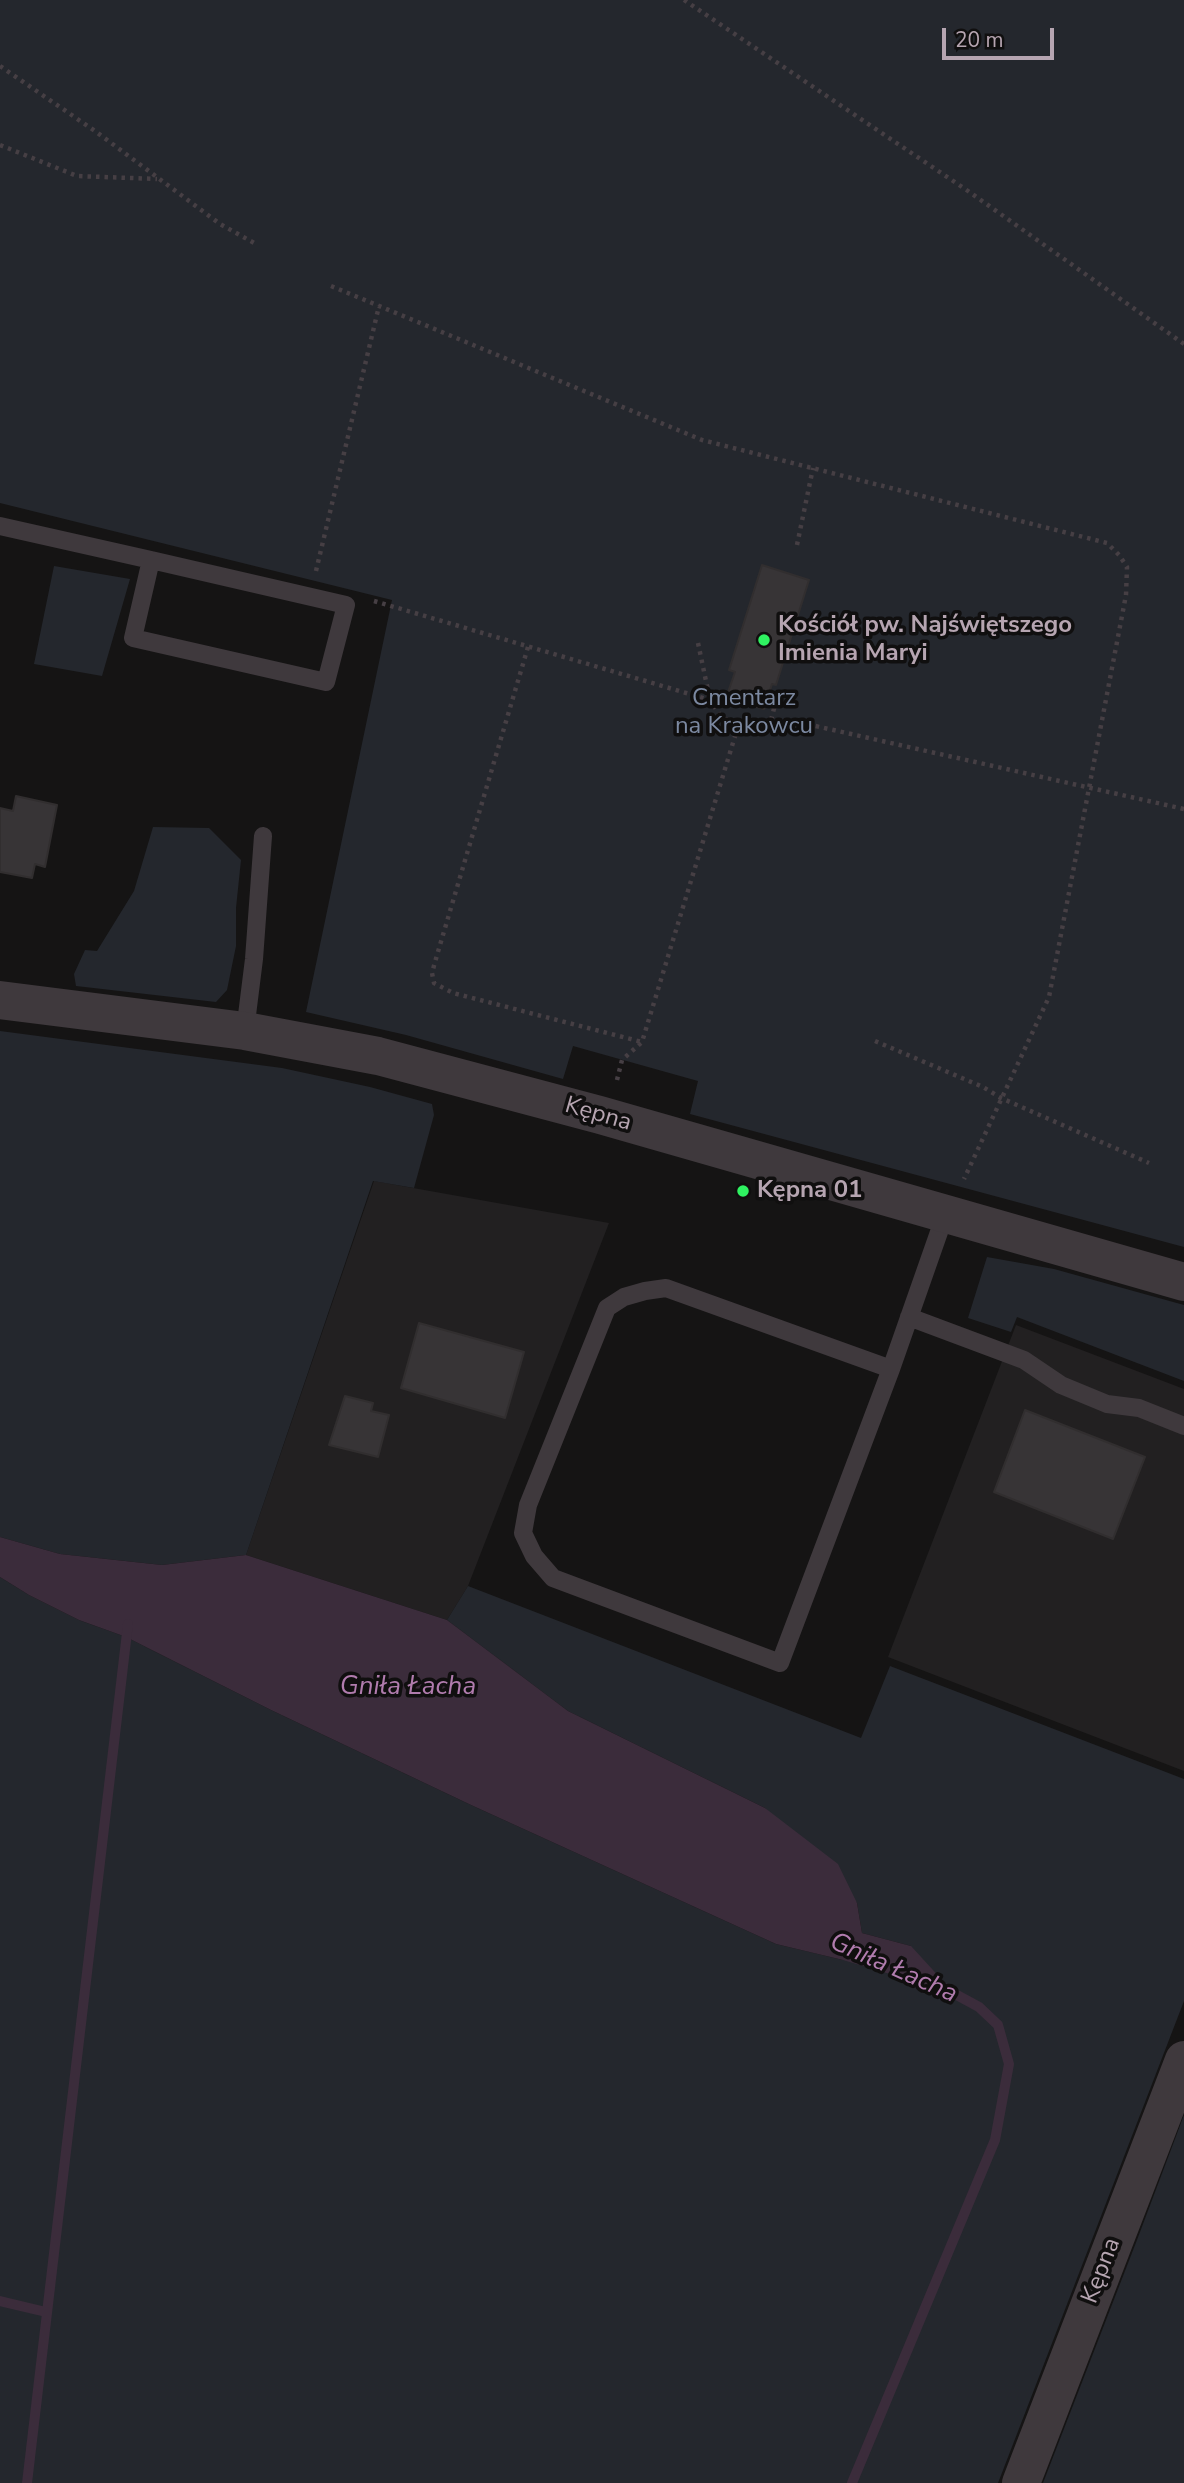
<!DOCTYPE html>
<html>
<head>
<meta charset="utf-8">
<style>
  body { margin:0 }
  #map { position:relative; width:1184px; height:2483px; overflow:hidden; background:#151414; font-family:"Nunito Sans",sans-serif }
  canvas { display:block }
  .scale { position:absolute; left:942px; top:28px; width:112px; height:32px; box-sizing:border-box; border:4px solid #b6a5b1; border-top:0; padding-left:9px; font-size:21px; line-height:24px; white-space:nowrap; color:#b6a5b1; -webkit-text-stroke:5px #100f0f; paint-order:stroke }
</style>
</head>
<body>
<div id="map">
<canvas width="1184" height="2483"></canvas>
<div class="scale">20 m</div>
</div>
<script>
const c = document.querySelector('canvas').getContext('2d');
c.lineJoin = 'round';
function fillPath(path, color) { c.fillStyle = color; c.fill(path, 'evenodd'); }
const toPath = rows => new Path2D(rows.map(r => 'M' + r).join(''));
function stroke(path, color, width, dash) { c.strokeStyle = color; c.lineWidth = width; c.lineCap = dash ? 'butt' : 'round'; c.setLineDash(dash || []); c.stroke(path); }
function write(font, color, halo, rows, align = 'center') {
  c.font = font + ' "Nunito Sans",sans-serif'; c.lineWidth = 7; c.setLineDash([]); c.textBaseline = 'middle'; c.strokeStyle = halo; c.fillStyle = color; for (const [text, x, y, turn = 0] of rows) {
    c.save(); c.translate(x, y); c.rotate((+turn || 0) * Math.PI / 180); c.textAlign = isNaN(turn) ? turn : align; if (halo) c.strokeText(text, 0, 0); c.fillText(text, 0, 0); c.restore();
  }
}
const built = toPath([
  [374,1181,609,1223,468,1586,447,1620,246,1555],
  [1016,1325,1184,1389,1184,1771,888,1657]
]);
const green = toPath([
  [0,0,1184,0,1184,1247,690,1114,698,1081,573,1046,563,1079,406,1035,306,1012,392,600,0,503],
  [54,566,130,579,102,676,34,664],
  [153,827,209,828,241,860,236,908,236,946,227,990,216,1002,76,986,74,974,85,950,97,951,134,891],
  [0,1031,282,1068,370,1087,432,1104,434,1115,414,1188,373,1181,246,1555,162,1565,60,1554,0,1537],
  [987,1257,1054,1269,1184,1305,1184,1381,1017,1317,1011,1332,968,1318],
  [0,1577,29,1595,79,1620,126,1637,271,1710,471,1805,776,1944,843,1960,911,1946,862,1933,857,1903,765,1808,568,1711,447,1620,468,1586,861,1738,890,1666,1184,1779,1184,2001,998,2483,0,2483],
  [1184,2115,1184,2483,1043,2483,1137,2240]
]);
const water = toPath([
  [0,1537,60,1554,162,1565,246,1555,447,1620,568,1711,765,1808,838,1864,857,1903,862,1933,911,1946,954,1993,843,1960,776,1944,471,1805,271,1710,126,1637,79,1620,29,1595,0,1577]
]);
const stream = toPath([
  [0,2301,46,2312],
  [27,2483,128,1624],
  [852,2483,995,2140,1009,2064,998,2025,979,2007,942,1987]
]);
const building = toPath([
  [762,565,809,580,776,685,772,684,764,709,726,698,735,672,729,670,762,565],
  [16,796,57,805,45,867,35,864,32,878,0,872,0,808,13,811,16,796],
  [419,1323,524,1352,505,1418,401,1388,419,1323],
  [345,1396,373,1403,371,1411,389,1415,378,1457,329,1445,345,1396],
  [1025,1410,1145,1457,1113,1539,994,1492,1025,1410]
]);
const path = toPath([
  [684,0,968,191,1184,344],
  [0,66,95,131,220,224,256,244],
  [0,145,77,176,157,179],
  [331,286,702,440,1107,543,1119,555,1127,567,1126,595,1049,997,964,1179],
  [797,545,813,468],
  [316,571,379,306],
  [374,601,710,700,722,718,758,729,811,725,1184,809],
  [698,643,710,700],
  [528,647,435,962,432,973,434,983,453,993,642,1042],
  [769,728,778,693],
  [875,1041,983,1087,1001,1098,1149,1163],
  [617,1080,622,1060,642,1042,739,723]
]);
const service = toPath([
  [0,526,151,560,346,605,326,682,133,638,151,560],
  [245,1031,254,959,263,836],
  [909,1317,1024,1360,1061,1385,1107,1404,1139,1408,1184,1426],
  [891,1369,666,1288,645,1291,624,1297,607,1308,528,1505,523,1533,534,1556,553,1578,780,1663,891,1369,945,1215]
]);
const tertiary = toPath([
  [0,1000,245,1031,378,1056,600,1115,1184,1282],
  [1021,2483,1184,2060]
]);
const markers = [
  [764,640,7,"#2ff261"],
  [743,1191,7,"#2ff261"]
];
const poiNames = [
  ["Kościół pw. Najświętszego",778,626],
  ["Imienia Maryi",778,654],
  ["Kępna 01",757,1191]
];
const parkNames = [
  ["Cmentarz",744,699],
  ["na Krakowcu",744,727]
];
const streetNames = [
  ["Kępna",598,1115,16],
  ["Kępna",1102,2271,-69]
];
const waterNames = [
  ["Gniła Łacha",408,1688],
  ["Gniła Łacha",893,1969,24]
];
fillPath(built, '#222021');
fillPath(green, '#24272d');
fillPath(water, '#3b2c3b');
stroke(stream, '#3b2c3b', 10);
fillPath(building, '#373436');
stroke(building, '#312e2f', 2);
stroke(path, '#463f44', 4.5, [3.5, 5]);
stroke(service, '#3f393d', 18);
stroke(tertiary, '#3f393d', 38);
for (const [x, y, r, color] of markers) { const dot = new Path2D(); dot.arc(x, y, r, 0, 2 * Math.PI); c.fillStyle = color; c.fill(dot); stroke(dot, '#100f0f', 2.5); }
write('bold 24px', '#b6a5b1', '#100f0f', poiNames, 'left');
write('24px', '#7c89a1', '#100f0f', parkNames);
write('24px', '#b6a5b1', '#100f0f', streetNames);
write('italic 26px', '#b17cae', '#100f0f', waterNames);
</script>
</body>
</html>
